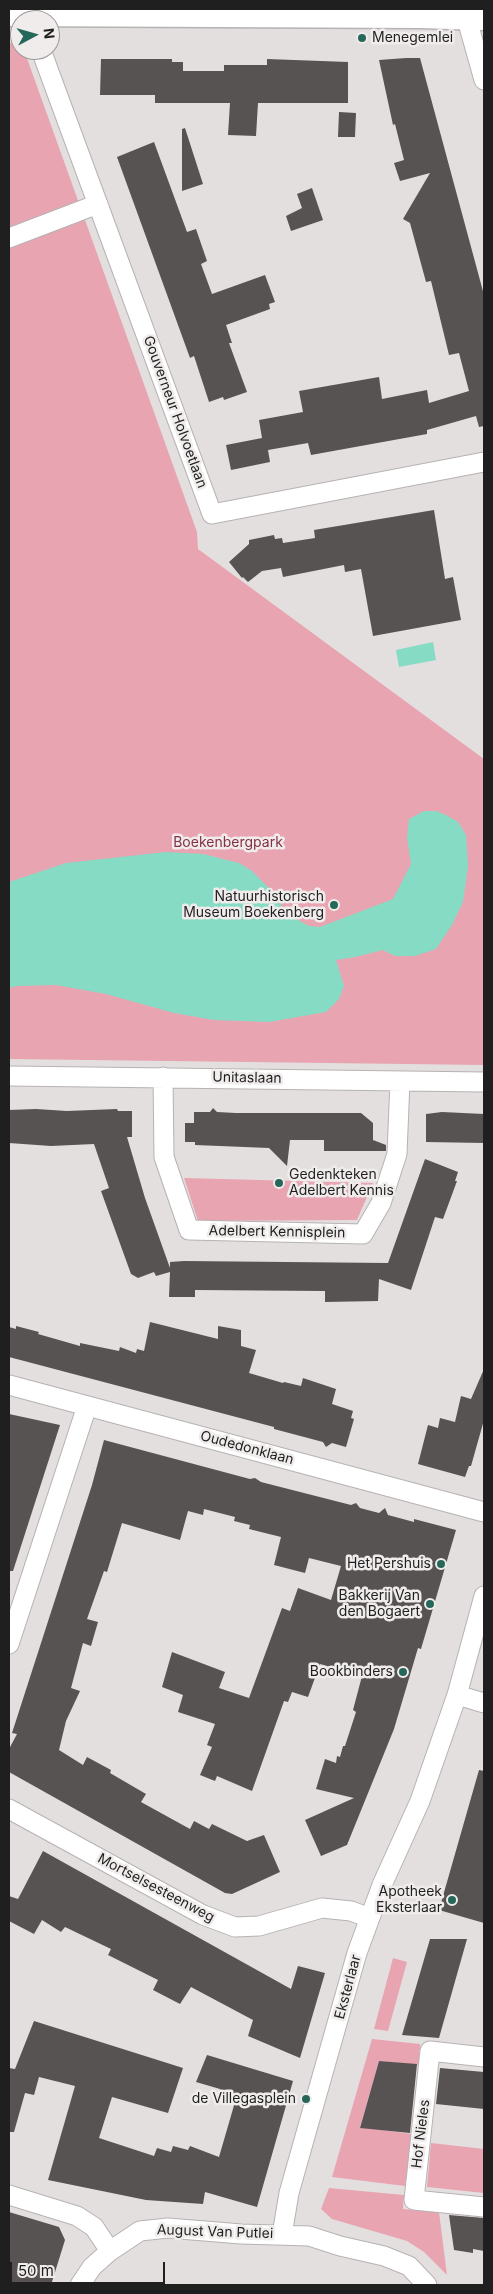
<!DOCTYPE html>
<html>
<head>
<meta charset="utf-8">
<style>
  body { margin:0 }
  #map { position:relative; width:493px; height:2294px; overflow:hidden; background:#e3dfdf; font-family:Inter,sans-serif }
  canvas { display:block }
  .frame { position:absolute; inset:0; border:10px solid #201f1f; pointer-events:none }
  .north { position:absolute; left:10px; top:10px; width:50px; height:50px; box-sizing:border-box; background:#f0ecec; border:1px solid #9d9a9a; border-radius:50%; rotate:84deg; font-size:14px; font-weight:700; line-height:20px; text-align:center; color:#201f1f }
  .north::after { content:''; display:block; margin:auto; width:18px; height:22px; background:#256859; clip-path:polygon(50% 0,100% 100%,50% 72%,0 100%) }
  .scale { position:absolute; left:10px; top:2262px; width:155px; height:22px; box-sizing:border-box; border:2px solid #201f1f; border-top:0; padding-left:6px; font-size:15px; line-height:18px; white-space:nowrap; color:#201f1f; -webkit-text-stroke:4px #f0ecec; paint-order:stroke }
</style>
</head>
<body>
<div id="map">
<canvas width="493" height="2294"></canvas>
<div class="frame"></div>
<div class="north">N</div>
<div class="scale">50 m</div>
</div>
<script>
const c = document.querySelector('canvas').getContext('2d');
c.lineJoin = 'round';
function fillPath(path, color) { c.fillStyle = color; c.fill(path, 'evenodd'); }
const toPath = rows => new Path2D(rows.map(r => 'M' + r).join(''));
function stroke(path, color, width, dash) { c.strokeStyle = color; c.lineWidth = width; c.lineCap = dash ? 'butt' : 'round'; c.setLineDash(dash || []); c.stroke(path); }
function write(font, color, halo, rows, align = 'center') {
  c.font = font + ' Inter,sans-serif'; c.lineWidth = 5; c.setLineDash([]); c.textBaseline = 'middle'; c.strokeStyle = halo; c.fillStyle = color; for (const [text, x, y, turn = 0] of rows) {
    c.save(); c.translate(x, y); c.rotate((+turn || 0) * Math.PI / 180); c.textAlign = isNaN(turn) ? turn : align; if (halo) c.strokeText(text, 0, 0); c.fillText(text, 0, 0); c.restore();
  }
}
const green = toPath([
  [9,43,20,43,20,50,24,50,197,532,198,549,484,759,484,1065,9,1059],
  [184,1178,373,1183,357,1220,198,1221],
  [393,1958,407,1962,388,2031,374,2029],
  [372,2039,420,2044,419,2065,379,2061,360,2127,412,2134,405,2186,332,2177],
  [431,2143,484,2149,484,2193,427,2187],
  [329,2188,404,2195,403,2209,439,2212,447,2275,424,2252,407,2241,332,2219,321,2209]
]);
const water = toPath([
  [433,642,436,660,399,667,396,650],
  [424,811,436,811,446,815,458,822,466,835,468,866,463,902,452,925,436,949,415,956,395,956,383,950,355,957,336,960,344,986,339,999,326,1012,269,1022,214,1020,174,1013,106,994,56,985,17,986,9,988,9,882,66,863,166,852,203,854,239,863,252,871,270,889,287,914,309,926,320,927,393,899,411,864,407,838,409,819]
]);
const building = toPath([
  [406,58,420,58,484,295,484,426,479,427,476,416,427,430,427,434,311,455,308,443,268,450,270,462,231,470,226,445,262,438,259,420,303,412,299,391,379,377,382,399,427,390,429,403,469,391,459,353,449,355,431,281,426,282,410,223,403,219,430,173,400,181,394,163,404,160,395,124,393,125,379,60],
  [101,59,172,59,172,62,183,62,183,71,224,71,224,65,267,65,267,59,348,62,348,103,258,103,256,136,228,135,230,103,155,103,155,95,100,95],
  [339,112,356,113,355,137,338,137],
  [185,128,203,184,182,191,182,129],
  [154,142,187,232,196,229,207,261,201,264,212,294,265,275,275,302,269,304,270,309,226,325,232,343,229,343,247,392,224,400,223,397,209,402,194,356,190,358,117,157],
  [312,188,323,220,291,231,286,216,302,208,297,194],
  [434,510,445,579,453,577,461,620,373,636,361,569,345,572,344,565,283,577,281,568,262,571,248,582,243,577,242,578,229,562,249,544,249,540,274,535,275,539,282,538,283,543,315,538,314,530],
  [213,1108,217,1112,236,1113,361,1113,373,1123,373,1140,386,1145,386,1151,324,1151,324,1140,290,1140,287,1166,269,1148,195,1145,195,1142,185,1142,185,1123,194,1123,194,1112,210,1112],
  [36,1109,67,1111,117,1109,118,1111,132,1111,132,1137,127,1137,145,1198,170,1268,170,1262,184,1261,388,1263,425,1159,458,1172,455,1181,457,1181,443,1219,435,1217,411,1290,379,1279,378,1301,325,1302,325,1291,195,1290,195,1297,169,1297,170,1272,156,1276,154,1272,138,1278,131,1274,101,1191,109,1188,94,1144,51,1146,9,1143,9,1110],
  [442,1112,484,1114,484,1143,426,1142,426,1114],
  [150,1322,218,1339,218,1326,241,1330,241,1346,256,1350,249,1373,283,1383,284,1382,301,1386,303,1378,336,1389,332,1404,353,1411,351,1418,354,1419,346,1447,332,1443,326,1447,323,1442,274,1429,274,1427,9,1357,9,1327,16,1329,16,1326,39,1332,38,1334,80,1346,80,1343,119,1351,120,1347,136,1353,137,1349,144,1351],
  [484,1369,484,1420,471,1466,469,1466,465,1477,418,1464,428,1425,438,1428,440,1418,455,1422,461,1396,471,1399],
  [9,1414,60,1425,13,1571,9,1571],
  [104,1440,250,1479,255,1478,261,1482,351,1505,356,1503,360,1508,379,1513,385,1508,388,1515,414,1522,414,1519,456,1530,421,1649,418,1648,394,1729,347,1845,321,1856,305,1820,354,1798,316,1789,325,1759,336,1763,337,1756,340,1757,343,1746,345,1746,356,1712,353,1710,362,1676,320,1664,308,1697,292,1692,288,1702,284,1701,252,1791,217,1776,215,1781,200,1775,212,1747,207,1745,215,1724,178,1712,183,1695,162,1687,172,1652,225,1672,219,1688,249,1698,282,1608,290,1611,298,1588,331,1600,341,1566,309,1558,305,1573,274,1565,281,1537,249,1529,250,1525,234,1521,235,1517,204,1509,203,1515,188,1511,180,1540,122,1523,107,1572,104,1571,87,1619,98,1622,91,1646,83,1643,71,1688,80,1691,66,1721,59,1750,83,1765,87,1757,111,1770,110,1773,146,1794,141,1802,190,1829,194,1821,209,1829,212,1824,247,1841,264,1835,280,1872,232,1894,225,1893,9,1772,9,1749,17,1734,12,1733,92,1485],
  [479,1770,484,1771,484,1923,439,1910],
  [43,1851,291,1989,298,1966,325,1973,300,2058,248,2036,253,2020,191,1987,180,2004,153,1990,158,1980,108,1955,111,1949,65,1927,61,1932,42,1920,34,1934,9,1921,9,1896,18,1899],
  [430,1939,467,1939,439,2038,402,2035],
  [34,2021,183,2068,168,2113,112,2097,99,2138,154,2156,157,2148,171,2152,173,2146,188,2150,190,2146,219,2157,235,2102,218,2097,220,2089,196,2082,207,2055,293,2081,257,2207,205,2192,203,2204,146,2200,48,2180,75,2086,39,2077,34,2095,25,2093,14,2132,9,2132,9,2068,15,2069],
  [379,2061,417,2064,410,2133,360,2128],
  [440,2068,484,2072,484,2109,436,2104],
  [9,2212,59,2227,65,2240,51,2285,9,2285],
  [449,2215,484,2218,484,2251,473,2249,473,2253,454,2250]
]);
const street = toPath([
  [468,9,466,16,484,80],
  [41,50,212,514,484,462],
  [9,238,98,204],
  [9,1076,484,1082],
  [163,1077,164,1157,189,1230,363,1234,381,1203,397,1154,400,1081],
  [9,1385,484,1512],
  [9,1644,87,1406],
  [457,1695,484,1703],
  [9,1809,203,1915,235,1927,259,1926,322,1908,351,1911,370,1918],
  [484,2057,430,2051,414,2200,484,2207],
  [9,2195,77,2216,94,2227,110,2251],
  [282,2235,289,2193,357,1953,382,1885,420,1801,457,1695,484,1596],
  [80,2285,92,2267,110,2251,140,2231,168,2228,241,2234,309,2236,340,2246,384,2256,409,2266,427,2285]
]);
const secondary = toPath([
  [9,13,420,15,484,17]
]);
const markers = [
  [362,38,5,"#256859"],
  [334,905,5,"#256859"],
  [279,1183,5,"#256859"],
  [441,1564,5,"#256859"],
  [430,1604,5,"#256859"],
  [403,1672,5,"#256859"],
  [452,1900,5,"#256859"],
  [306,2099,5,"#256859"]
];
const poiNames = [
  ["Menegemlei",372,38,"left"],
  ["Natuurhistorisch",324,897],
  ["Museum Boekenberg",324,913],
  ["Gedenkteken",289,1175,"left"],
  ["Adelbert Kennis",289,1191,"left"],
  ["Het Pershuis",431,1564],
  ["Bakkerij Van",420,1596],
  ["den Bogaert",420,1612],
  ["Bookbinders",393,1672],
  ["Apotheek",442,1892],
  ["Eksterlaar",442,1908],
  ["de Villegasplein",296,2099]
];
const streetNames = [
  ["Gouverneur Holvoetlaan",175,412,70],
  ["Unitaslaan",247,1078,1],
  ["Adelbert Kennisplein",277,1232,1],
  ["Oudedonklaan",247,1448,15],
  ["Mortselsesteenweg",156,1888,28],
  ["Eksterlaar",348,1987,-75],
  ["Hof Nieles",421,2134,-83],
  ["August Van Putlei",215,2232,2]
];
const parkNames = [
  ["Boekenbergpark",228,843]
];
fillPath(green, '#e9a4b1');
fillPath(water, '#86dbc5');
fillPath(building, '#575353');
stroke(street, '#b7b2b3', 21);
stroke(secondary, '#b7b2b3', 29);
stroke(street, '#fff', 19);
stroke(secondary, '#fff', 26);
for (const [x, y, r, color] of markers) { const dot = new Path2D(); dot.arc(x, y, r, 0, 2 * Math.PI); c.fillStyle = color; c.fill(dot); stroke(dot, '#f0ecec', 2); }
write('14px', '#201f1f', '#f0ecec', poiNames, 'right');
write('14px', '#201f1f', '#f0ecec', streetNames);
write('14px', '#863047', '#f0ecec', parkNames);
</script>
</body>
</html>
